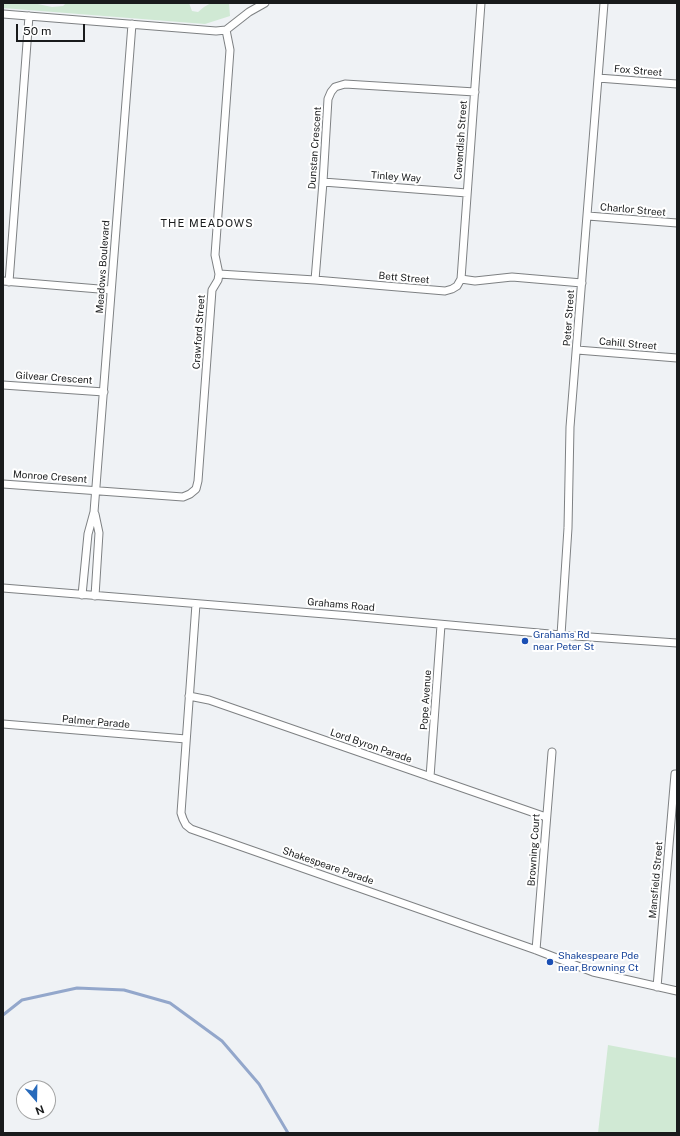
<!DOCTYPE html>
<html>
<head>
<meta charset="utf-8">
<style>
  body { margin:0 }
  #map { position:relative; width:680px; height:1136px; overflow:hidden; background:#eff2f5; font-family:"Public Sans",sans-serif }
  canvas { display:block }
  .frame { position:absolute; inset:0; border:4px solid #191b1c; pointer-events:none }
  .north { position:absolute; left:16px; top:1080px; width:40px; height:40px; box-sizing:border-box; background:#fff; border:1px solid #a3a4a4; border-radius:50%; rotate:160deg; font-size:11px; font-weight:700; line-height:16px; text-align:center; color:#191b1c }
  .north::after { content:''; display:block; margin:auto; width:14px; height:18px; background:#286abb; clip-path:polygon(50% 0,100% 100%,50% 72%,0 100%) }
  .scale { position:absolute; left:16px; top:24px; width:69px; height:18px; box-sizing:border-box; border:2px solid #191b1c; border-top:0; padding-left:5px; font-size:12px; line-height:14px; white-space:nowrap; color:#191b1c; -webkit-text-stroke:3px #fff; paint-order:stroke }
</style>
</head>
<body>
<div id="map">
<canvas width="680" height="1136"></canvas>
<div class="frame"></div>
<div class="north">N</div>
<div class="scale">50 m</div>
</div>
<script>
const c = document.querySelector('canvas').getContext('2d');
c.lineJoin = 'round';
function fillPath(path, color) { c.fillStyle = color; c.fill(path, 'evenodd'); }
const toPath = rows => new Path2D(rows.map(r => 'M' + r).join(''));
function stroke(path, color, width, dash) { c.strokeStyle = color; c.lineWidth = width; c.lineCap = dash ? 'butt' : 'round'; c.setLineDash(dash || []); c.stroke(path); }
function write(font, color, halo, rows, align = 'center') {
  c.font = font + ' "Public Sans",sans-serif'; c.lineWidth = 4; c.setLineDash([]); c.textBaseline = 'middle'; c.strokeStyle = halo; c.fillStyle = color; for (const [text, x, y, turn = 0] of rows) {
    c.save(); c.translate(x, y); c.rotate((+turn || 0) * Math.PI / 180); c.textAlign = isNaN(turn) ? turn : align; if (halo) c.strokeText(text, 0, 0); c.fillText(text, 0, 0); c.restore();
  }
}
const green = toPath([
  [3,3,33,3,52,7,63,6,66,3,189,3,192,11,198,12,204,7,211,3,229,3,230,16,205,24,3,8],
  [608,1045,677,1058,677,1133,598,1133]
]);
const stream = toPath([
  [3,1015,22,1000,77,988,124,990,170,1003,222,1041,259,1084,288,1133]
]);
const minor = toPath([
  [3,14,216,31,226,30,249,12,265,3],
  [598,78,677,84],
  [323,182,467,193],
  [588,216,677,223],
  [219,274,315,280,445,291,452,289,457,286,461,279,475,281,512,277,582,283],
  [461,279,481,3],
  [315,280,323,182,328,99,331,92,335,87,345,84,475,92],
  [3,281,111,290],
  [9,282,29,16],
  [577,350,677,358],
  [3,385,104,392],
  [3,484,183,497,190,494,196,489,198,481,212,290,218,280,219,274,215,255,230,50,226,30],
  [3,588,350,616,561,635,677,643],
  [82,595,88,534,94,512,132,24],
  [95,596,99,533,95,514],
  [196,604,181,813,183,819,186,825,191,829,536,950,593,972,677,991],
  [561,635,568,528,570,427,604,3],
  [189,696,209,700,546,817],
  [3,724,186,739],
  [430,777,441,625],
  [536,950,552,752],
  [657,987,675,774,677,774]
]);
const markers = [
  [525,641,4,"#1a4fb4"],
  [550,962,4,"#1a4fb4"]
];
const streetNames = [
  ["Fox Street",638,71,5],
  ["Cavendish Street",461,140,-86],
  ["Dunstan Crescent",315,148,-86],
  ["Tinley Way",396,177,4],
  ["Charlor Street",633,210,5],
  ["Meadows Boulevard",103,267,-86],
  ["Bett Street",404,278,5],
  ["Peter Street",569,318,-86],
  ["Crawford Street",199,332,-86],
  ["Cahill Street",628,344,5],
  ["Gilvear Crescent",54,378,4],
  ["Monroe Cresent",50,477,4],
  ["Grahams Road",341,605,5],
  ["Pope Avenue",426,700,-86],
  ["Palmer Parade",96,722,5],
  ["Lord Byron Parade",371,746,19],
  ["Browning Court",534,850,-86],
  ["Shakespeare Parade",328,866,19],
  ["Mansfield Street",656,880,-85]
];
const transitNames = [
  ["Grahams Rd",533,635],
  ["near Peter St",533,647],
  ["Shakespeare Pde",558,956],
  ["near Browning Ct",558,968]
];
const neighbourhoodNames = [
  ["THE MEADOWS",207,224]
];
fillPath(green, '#d0e9d4');
stroke(stream, '#93a7cb', 3);
stroke(minor, '#7e8183', 9);
stroke(minor, '#fff', 7);
for (const [x, y, r, color] of markers) { const dot = new Path2D(); dot.arc(x, y, r, 0, 2 * Math.PI); c.fillStyle = color; c.fill(dot); stroke(dot, '#fff', 1.5); }
write('10px', '#191b1c', '#fff', streetNames);
write('10px', '#164399', '#fff', transitNames, 'left');
c.letterSpacing = '1px';
write('11px', '#191b1c', '#fff', neighbourhoodNames);
c.letterSpacing = '0px';
</script>
</body>
</html>
